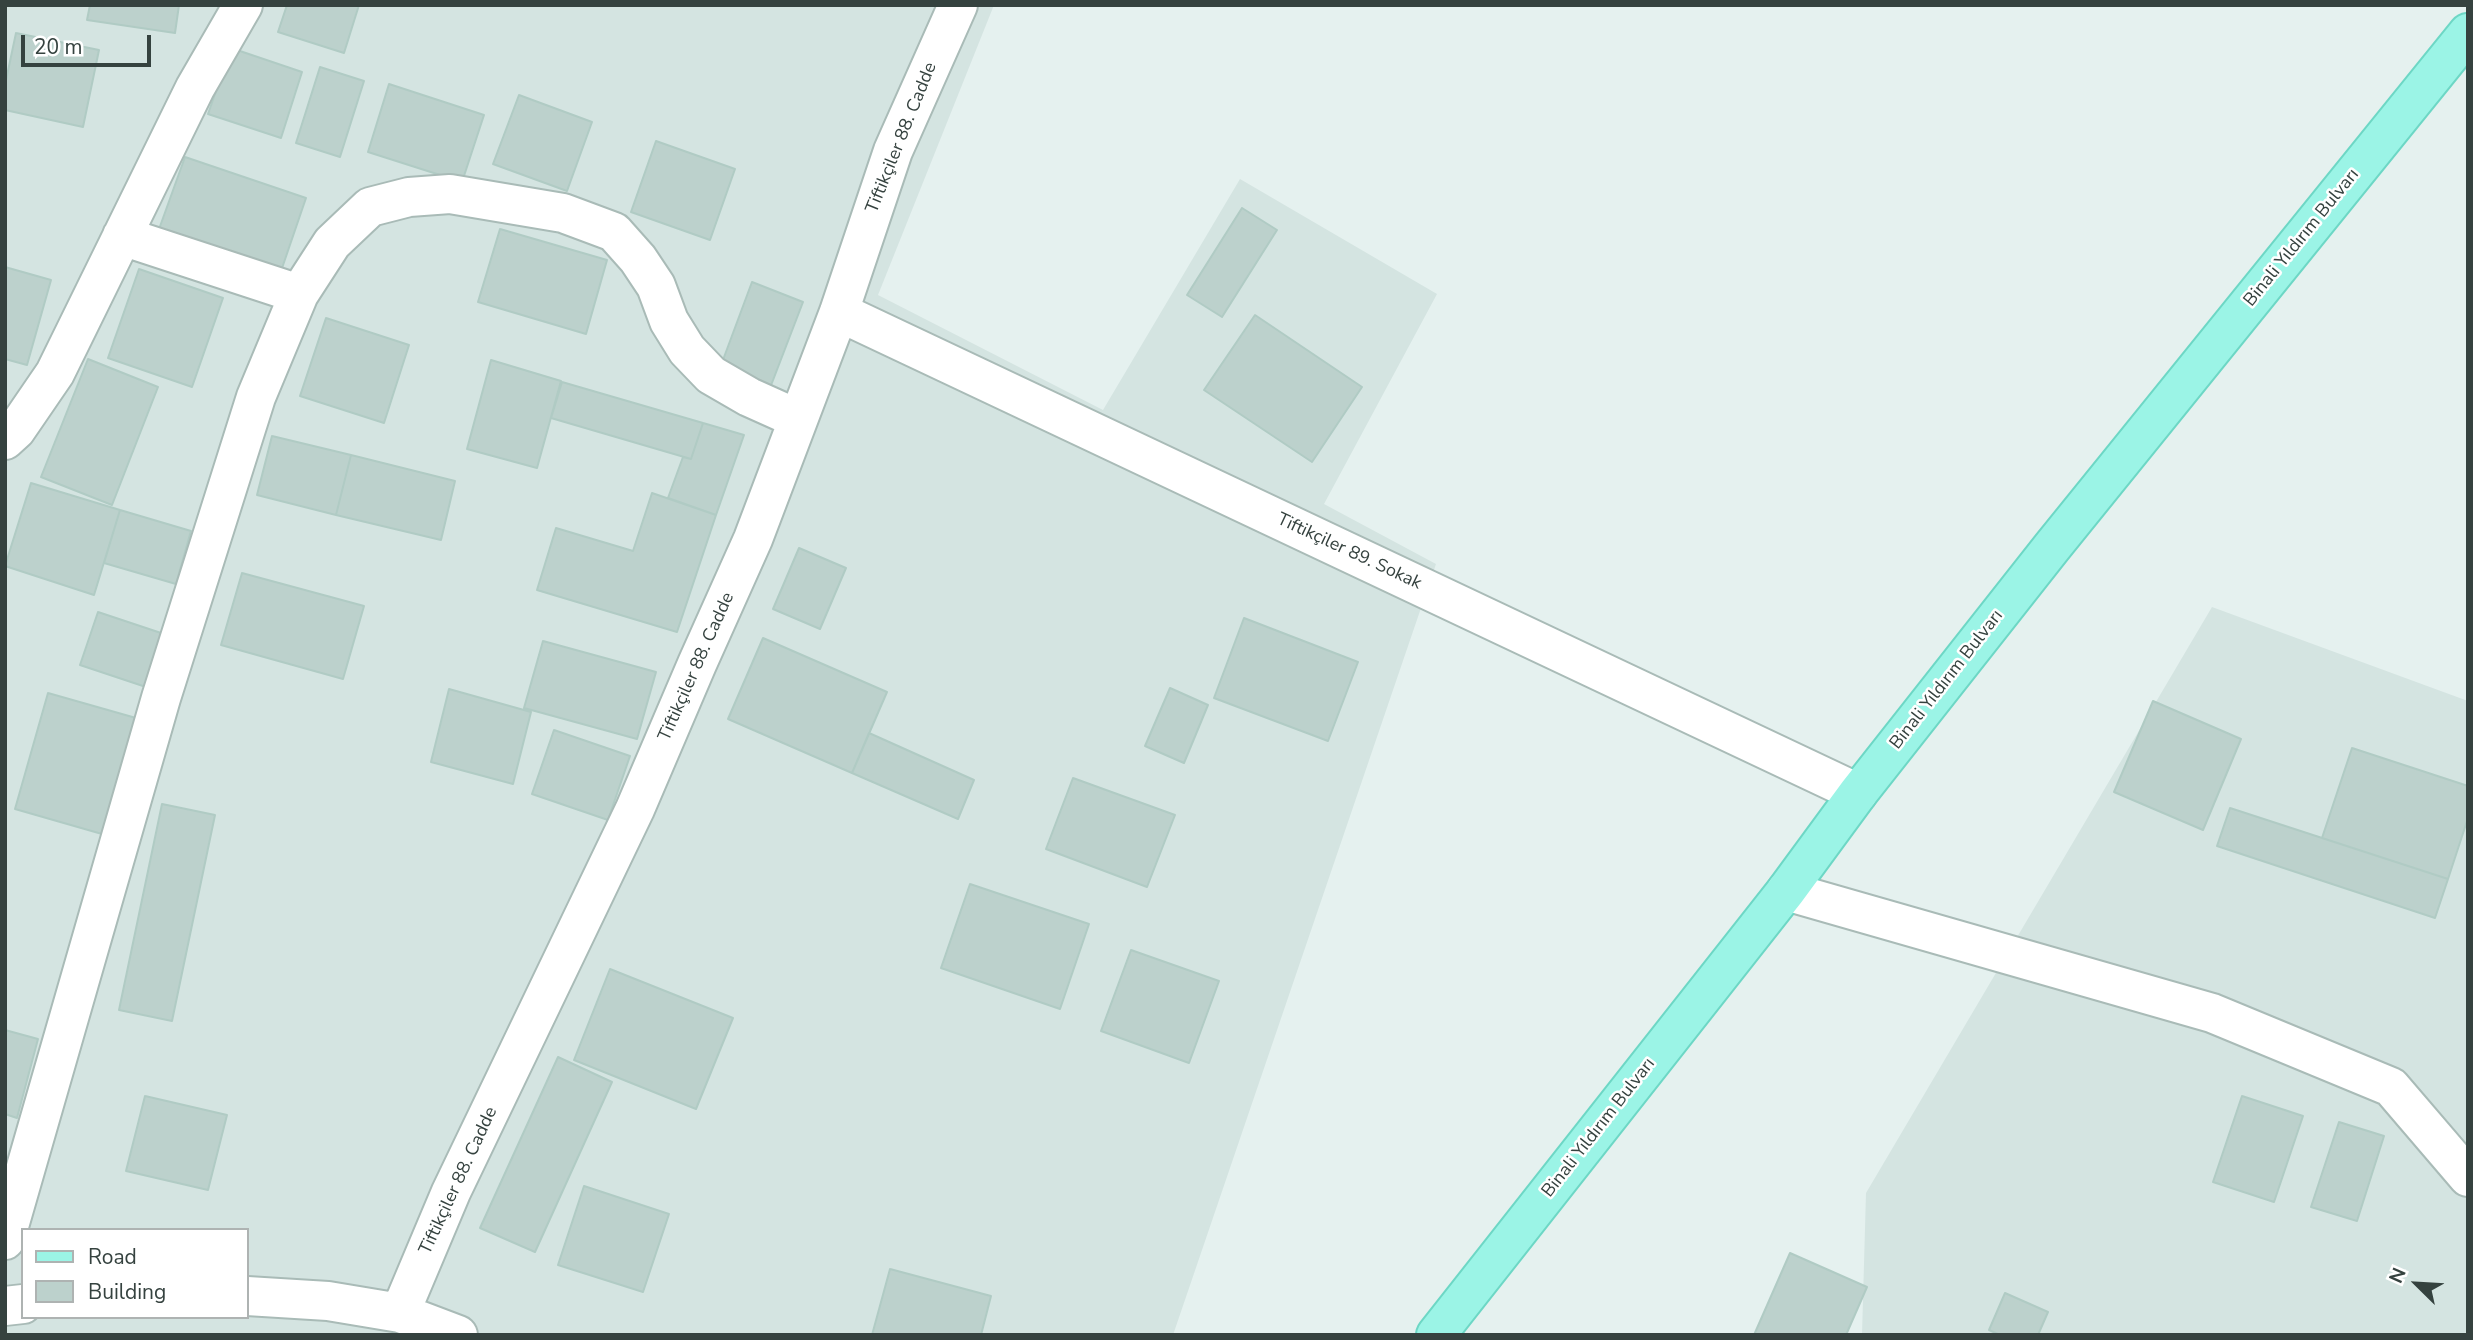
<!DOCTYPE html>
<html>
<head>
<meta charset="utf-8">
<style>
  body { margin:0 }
  #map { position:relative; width:2473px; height:1340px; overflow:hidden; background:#e5f1ef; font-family:"Nunito Sans",sans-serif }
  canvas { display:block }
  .frame { position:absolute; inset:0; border:7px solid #35423f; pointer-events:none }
  .legend { position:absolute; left:21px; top:1228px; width:228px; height:91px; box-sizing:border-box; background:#fff; border:2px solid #aeb3b2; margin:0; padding:9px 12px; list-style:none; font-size:21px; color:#35423f }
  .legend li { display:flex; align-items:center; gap:14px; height:35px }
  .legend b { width:35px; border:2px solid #aeb3b2 }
  .north { position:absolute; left:2382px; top:1249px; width:70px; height:70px; -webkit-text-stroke:5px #fff; paint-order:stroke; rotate:294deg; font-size:19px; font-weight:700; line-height:28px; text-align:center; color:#35423f }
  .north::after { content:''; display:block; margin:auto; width:24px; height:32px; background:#35423f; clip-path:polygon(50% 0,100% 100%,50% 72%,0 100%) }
  .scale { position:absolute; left:21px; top:35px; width:130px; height:32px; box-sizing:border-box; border:4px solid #35423f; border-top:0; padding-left:9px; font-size:21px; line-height:24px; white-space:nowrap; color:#35423f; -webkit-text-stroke:5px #fff; paint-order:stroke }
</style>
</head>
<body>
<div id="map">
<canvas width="2473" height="1340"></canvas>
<div class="frame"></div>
<ul class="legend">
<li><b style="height:9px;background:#9bf4e6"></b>Road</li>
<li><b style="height:19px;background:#bcd1cc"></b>Building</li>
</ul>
<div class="north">N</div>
<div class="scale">20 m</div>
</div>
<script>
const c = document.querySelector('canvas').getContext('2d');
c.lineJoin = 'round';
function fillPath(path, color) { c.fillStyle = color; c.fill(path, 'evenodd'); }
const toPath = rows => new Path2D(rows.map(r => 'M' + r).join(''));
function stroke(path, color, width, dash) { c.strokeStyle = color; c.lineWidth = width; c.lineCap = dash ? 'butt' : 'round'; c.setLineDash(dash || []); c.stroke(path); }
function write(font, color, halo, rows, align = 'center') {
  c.font = font + ' "Nunito Sans",sans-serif'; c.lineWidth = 5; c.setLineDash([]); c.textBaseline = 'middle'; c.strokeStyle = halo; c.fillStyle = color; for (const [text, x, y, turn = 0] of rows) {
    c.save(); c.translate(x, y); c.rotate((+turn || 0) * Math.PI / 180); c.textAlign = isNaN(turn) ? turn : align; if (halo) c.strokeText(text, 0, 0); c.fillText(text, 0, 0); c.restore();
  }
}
const residential = toPath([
  [5,5,994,5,878,295,1103,410,1240,179,1437,294,1324,504,1436,564,1173,1335,5,1335],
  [23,1230,247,1230,247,1317,23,1317],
  [2212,607,2468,701,2468,1335,1862,1335,1866,1193]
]);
const building = toPath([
  [90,5,179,5,175,33,87,20,90,5],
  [287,5,359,5,344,53,278,32,287,5],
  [16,33,99,50,83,127,5,110,5,85,16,33],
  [231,48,302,72,281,138,208,114,231,48],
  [320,67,364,81,340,157,296,143,320,67],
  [389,84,484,115,462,182,368,152,389,84],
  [519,95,592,122,567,191,493,164,519,95],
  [656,141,735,169,710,240,631,212,656,141],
  [185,157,306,198,280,274,158,232,185,157],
  [1242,208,1277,230,1222,317,1187,295,1242,208],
  [500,229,607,260,586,334,478,302,500,229],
  [5,267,51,280,27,365,5,359,5,267],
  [139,269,223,298,192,387,108,358,139,269],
  [752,282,803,302,770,388,720,368,752,282],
  [1255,315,1362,387,1312,462,1204,390,1255,315],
  [326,318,409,345,384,423,300,396,326,318],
  [88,359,158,387,112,505,41,477,88,359],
  [491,360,561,381,537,468,467,449,491,360],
  [562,382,703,423,691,459,551,418,562,382],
  [703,423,744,435,716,515,668,498,683,457,691,459,703,423],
  [272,436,351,455,336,515,257,495,272,436],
  [351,455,455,481,441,540,336,515,351,455],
  [31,483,120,510,94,595,5,566,31,483],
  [652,493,716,515,677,632,537,590,556,528,633,551,652,493],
  [120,510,191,531,176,584,104,563,120,510],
  [799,548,846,568,820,629,773,609,799,548],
  [242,573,364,606,343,679,221,645,242,573],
  [98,612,164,634,146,687,80,665,98,612],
  [1244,618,1358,662,1328,741,1214,698,1244,618],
  [763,638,887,692,852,773,728,719,763,638],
  [543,641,656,672,637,739,524,708,543,641],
  [1170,688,1208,705,1184,763,1145,746,1170,688],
  [449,689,531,712,513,784,431,762,449,689],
  [48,693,143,720,109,836,15,809,48,693],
  [2153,701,2241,739,2203,830,2114,792,2153,701],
  [554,730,630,756,608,820,532,794,554,730],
  [869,733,974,780,958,819,852,773,869,733],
  [2352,748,2468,786,2468,818,2448,879,2322,838,2352,748],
  [1073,778,1175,815,1147,887,1046,849,1073,778],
  [162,804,215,815,172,1021,119,1010,162,804],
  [2230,808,2448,879,2435,918,2217,846,2230,808],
  [970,884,1089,924,1060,1009,941,968,970,884],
  [1131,950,1219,981,1189,1063,1101,1031,1131,950],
  [610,969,733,1018,696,1109,574,1060,610,969],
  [5,1030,38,1039,17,1118,5,1114,5,1030],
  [558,1057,612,1082,535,1252,480,1228,558,1057],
  [145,1096,227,1115,208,1190,126,1171,145,1096],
  [2242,1096,2303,1116,2274,1202,2213,1182,2242,1096],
  [2339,1122,2384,1136,2357,1221,2311,1207,2339,1122],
  [584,1186,669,1214,643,1292,558,1265,584,1186],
  [1790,1253,1867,1287,1846,1335,1754,1335,1790,1253],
  [890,1269,991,1296,981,1335,872,1335,890,1269],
  [2005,1293,2048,1312,2038,1335,2000,1335,1989,1330,2005,1293]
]);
const minor = toPath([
  [122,236,299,294],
  [839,312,1858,793],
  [5,440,16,430,55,373,195,88,243,5],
  [1786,891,2212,1013,2391,1087,2468,1177],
  [5,1240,161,698,256,397,299,294,332,243,370,207,409,197,450,194,563,213,614,232,638,259,656,286,669,321,687,350,711,375,749,397,798,419],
  [247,1296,328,1301,400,1313,458,1335],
  [5,1306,23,1304],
  [400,1313,451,1192,635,809,697,664,753,539,839,312,893,151,958,5]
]);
const major = toPath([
  [1436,1335,1786,891,1858,793,2052,547,2468,33]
]);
const streetNames = [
  ["Tiftikçiler 88. Cadde",902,138,-68],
  ["Binali Yıldırım Bulvarı",2302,238,-51],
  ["Tiftikçiler 89. Sokak",1349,552,25],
  ["Tiftikçiler 88. Cadde",697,667,-66],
  ["Binali Yıldırım Bulvarı",1947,680,-52],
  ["Binali Yıldırım Bulvarı",1599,1128,-52],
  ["Tiftikçiler 88. Cadde",459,1181,-65]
];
fillPath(residential, '#d4e4e1');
fillPath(building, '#bcd1cc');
stroke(building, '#b0cbc4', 2);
stroke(minor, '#a9bbb7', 42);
stroke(major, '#6dd7c5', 42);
stroke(minor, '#fff', 38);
stroke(major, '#9bf4e6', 38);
write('18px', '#35423f', '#fff', streetNames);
</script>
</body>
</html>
